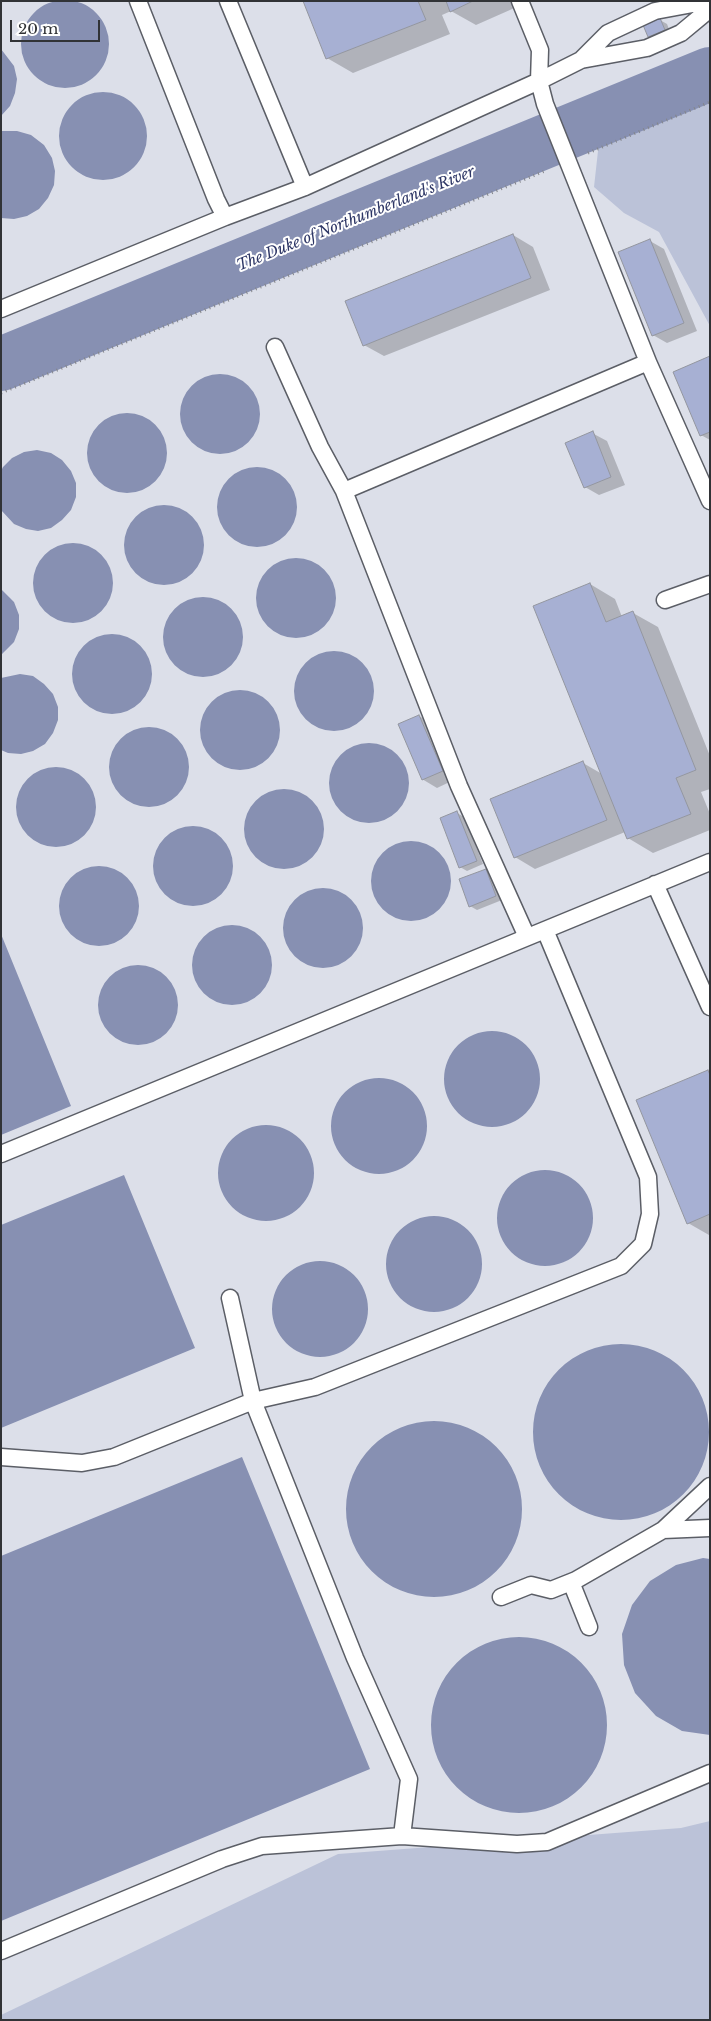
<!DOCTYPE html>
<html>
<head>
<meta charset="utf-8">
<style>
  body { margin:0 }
  #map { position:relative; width:711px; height:2021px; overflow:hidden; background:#dcdfe9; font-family:"Libre Baskerville",serif }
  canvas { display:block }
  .frame { position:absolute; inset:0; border:2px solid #313336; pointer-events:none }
  .scale { position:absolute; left:10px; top:20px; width:90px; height:22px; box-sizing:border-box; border:2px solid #313336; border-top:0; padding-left:6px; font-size:15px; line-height:18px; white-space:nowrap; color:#313336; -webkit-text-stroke:4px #fff; paint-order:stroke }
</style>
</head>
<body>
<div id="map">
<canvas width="711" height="2021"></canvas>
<div class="frame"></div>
<div class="scale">20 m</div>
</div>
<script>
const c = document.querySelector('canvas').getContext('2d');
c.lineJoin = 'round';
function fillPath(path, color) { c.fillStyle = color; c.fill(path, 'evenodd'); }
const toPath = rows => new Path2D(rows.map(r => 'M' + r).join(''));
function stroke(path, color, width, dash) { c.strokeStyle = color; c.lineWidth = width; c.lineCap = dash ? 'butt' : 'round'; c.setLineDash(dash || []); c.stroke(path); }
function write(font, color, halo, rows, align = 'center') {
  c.font = font + ' "Libre Baskerville",serif'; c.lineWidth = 4; c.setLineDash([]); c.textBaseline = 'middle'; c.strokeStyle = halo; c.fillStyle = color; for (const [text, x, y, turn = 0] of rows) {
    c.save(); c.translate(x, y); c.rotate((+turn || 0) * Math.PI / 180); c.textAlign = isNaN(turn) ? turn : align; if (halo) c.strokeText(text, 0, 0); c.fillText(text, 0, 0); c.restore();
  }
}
const green = toPath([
  [710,88,710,326,659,232,624,213,594,187,600,133],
  [710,1821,710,2020,1,2020,1,2015,338,1854,681,1828]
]);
const water = toPath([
  '21 44a44 44 0 1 1 88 0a44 44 0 1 1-88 0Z',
  [1,49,14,66,17,79,15,93,10,106,1,116],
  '59 136a44 44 0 1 1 88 0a44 44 0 1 1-88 0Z',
  [1,131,17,131,31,135,44,145,52,158,55,171,54,185,48,198,39,209,27,216,14,219,1,218],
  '180 414a40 40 0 1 1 80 0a40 40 0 1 1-80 0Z',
  '87 453a40 40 0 1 1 80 0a40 40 0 1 1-80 0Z',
  [37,450,51,453,62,460,71,471,76,483,76,497,71,510,62,520,51,528,38,531,26,529,14,524,1,510,1,471,3,467,12,458,24,452],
  '217 507a40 40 0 1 1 80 0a40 40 0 1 1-80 0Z',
  '124 545a40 40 0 1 1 80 0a40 40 0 1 1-80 0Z',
  '33 583a40 40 0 1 1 80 0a40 40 0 1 1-80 0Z',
  '256 598a40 40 0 1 1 80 0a40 40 0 1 1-80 0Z',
  [1,589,14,602,19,615,19,629,14,642,1,655],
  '163 637a40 40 0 1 1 80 0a40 40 0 1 1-80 0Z',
  '72 674a40 40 0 1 1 80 0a40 40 0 1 1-80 0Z',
  '294 691a40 40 0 1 1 80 0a40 40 0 1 1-80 0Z',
  [20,674,33,676,44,684,53,694,58,707,58,720,53,733,45,744,33,751,21,754,8,753,1,750,1,678],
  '200 730a40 40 0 1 1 80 0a40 40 0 1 1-80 0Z',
  '109 767a40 40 0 1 1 80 0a40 40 0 1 1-80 0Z',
  '329 783a40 40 0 1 1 80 0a40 40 0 1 1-80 0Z',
  '16 807a40 40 0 1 1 80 0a40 40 0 1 1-80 0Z',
  '244 829a40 40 0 1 1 80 0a40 40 0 1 1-80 0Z',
  '153 866a40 40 0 1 1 80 0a40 40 0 1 1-80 0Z',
  '371 881a40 40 0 1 1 80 0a40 40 0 1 1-80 0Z',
  '59 906a40 40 0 1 1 80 0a40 40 0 1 1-80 0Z',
  '283 928a40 40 0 1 1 80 0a40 40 0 1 1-80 0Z',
  '192 965a40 40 0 1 1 80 0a40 40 0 1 1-80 0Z',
  [1,934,71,1106,1,1135],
  '98 1005a40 40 0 1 1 80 0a40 40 0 1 1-80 0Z',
  '444 1079a48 48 0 1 1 96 0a48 48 0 1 1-96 0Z',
  '331 1126a48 48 0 1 1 96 0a48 48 0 1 1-96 0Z',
  '218 1173a48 48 0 1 1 96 0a48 48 0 1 1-96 0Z',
  '497 1218a48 48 0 1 1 96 0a48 48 0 1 1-96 0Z',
  [124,1175,195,1348,1,1428,1,1225],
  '386 1264a48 48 0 1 1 96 0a48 48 0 1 1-96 0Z',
  '272 1309a48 48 0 1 1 96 0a48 48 0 1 1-96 0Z',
  '533 1432a88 88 0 1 1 176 0a88 88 0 1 1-176 0Z',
  '346 1509a88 88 0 1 1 176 0a88 88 0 1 1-176 0Z',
  [242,1457,370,1769,1,1921,1,1556],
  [703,1558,710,1559,710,1735,682,1731,656,1716,635,1693,624,1665,622,1634,632,1605,650,1581,676,1565],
  '431 1725a88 88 0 1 1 176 0a88 88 0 1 1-176 0Z'
]);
const shadow = toPath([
  [304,1,527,1,528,2,476,25,451,11,442,15,450,34,353,73,327,58],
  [660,20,667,24,671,34,656,40,649,36],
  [513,235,533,247,550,290,384,356,364,345],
  [650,241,664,249,697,331,667,343,653,335],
  [710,358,710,440,701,435],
  [592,433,607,441,625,485,599,495,585,487],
  [590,584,615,599,622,617,633,613,658,627,710,756,710,789,701,792,710,814,710,830,653,853,628,838,625,832,535,869,515,857,583,763,602,774],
  [419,716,433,724,456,779,437,788,422,779],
  [457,813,464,817,483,864,467,871,460,867],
  [486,871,493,875,502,900,477,910,470,906],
  [708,1072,710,1073,709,1235,688,1223]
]);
const river = toPath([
  [1,364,710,74]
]);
const building = toPath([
  [303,1,418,1,426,20,326,59,303,1],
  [446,1,473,1,450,12,446,1],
  [660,18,665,30,648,37,643,25,660,18],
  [513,234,531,278,363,346,345,301,513,234],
  [650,239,684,323,652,336,618,252,650,239],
  [710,356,710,432,700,436,673,372,710,356],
  [593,431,611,477,584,488,565,443,593,431],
  [590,583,606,622,633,611,696,770,676,778,691,814,627,839,533,606,590,583],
  [419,715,443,771,422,780,398,724,419,715],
  [583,761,607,820,514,858,490,799,583,761],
  [457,811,477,861,459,868,440,818,457,811],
  [486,869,496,896,469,907,459,879,486,869],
  [708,1070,710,1075,710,1214,687,1224,636,1100,708,1070]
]);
const path = toPath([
  [588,153,710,102],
  [1,393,545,171]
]);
const lane = toPath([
  [138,1,216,199,225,217],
  [228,1,305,187],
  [520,1,540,50,539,81,545,104,648,362,710,501],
  [581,60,608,33,655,11,709,1],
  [1,309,225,217,305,187,539,81,581,60,647,48,681,33,710,9],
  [275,347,320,447,344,491,459,786,527,937],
  [344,491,648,362],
  [665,600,710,584],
  [655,884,710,1007],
  [1,1154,710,862],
  [230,1298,253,1401,355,1658,409,1779,402,1836],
  [1,1457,82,1463,114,1457,253,1401,315,1387,621,1266,643,1244,650,1214,648,1177,545,930],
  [663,1530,710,1486],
  [571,1582,589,1627],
  [501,1597,531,1585,551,1590,576,1580,663,1530,710,1528],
  [1,1951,222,1859,262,1846,402,1836,517,1844,547,1842,710,1773]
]);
const waterNames = [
  ["The Duke of Northumberland's River",356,219,-22]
];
fillPath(green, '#bbc2d8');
fillPath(water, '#8790b2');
fillPath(shadow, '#0003');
stroke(river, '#8790b2', 54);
fillPath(building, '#a7b0d3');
stroke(building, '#93969f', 1);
stroke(lane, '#5b5e66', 19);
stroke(path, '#83858b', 3, [1, 4]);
stroke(lane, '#fff', 16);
write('italic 15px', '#2e3766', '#fff', waterNames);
</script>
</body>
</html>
